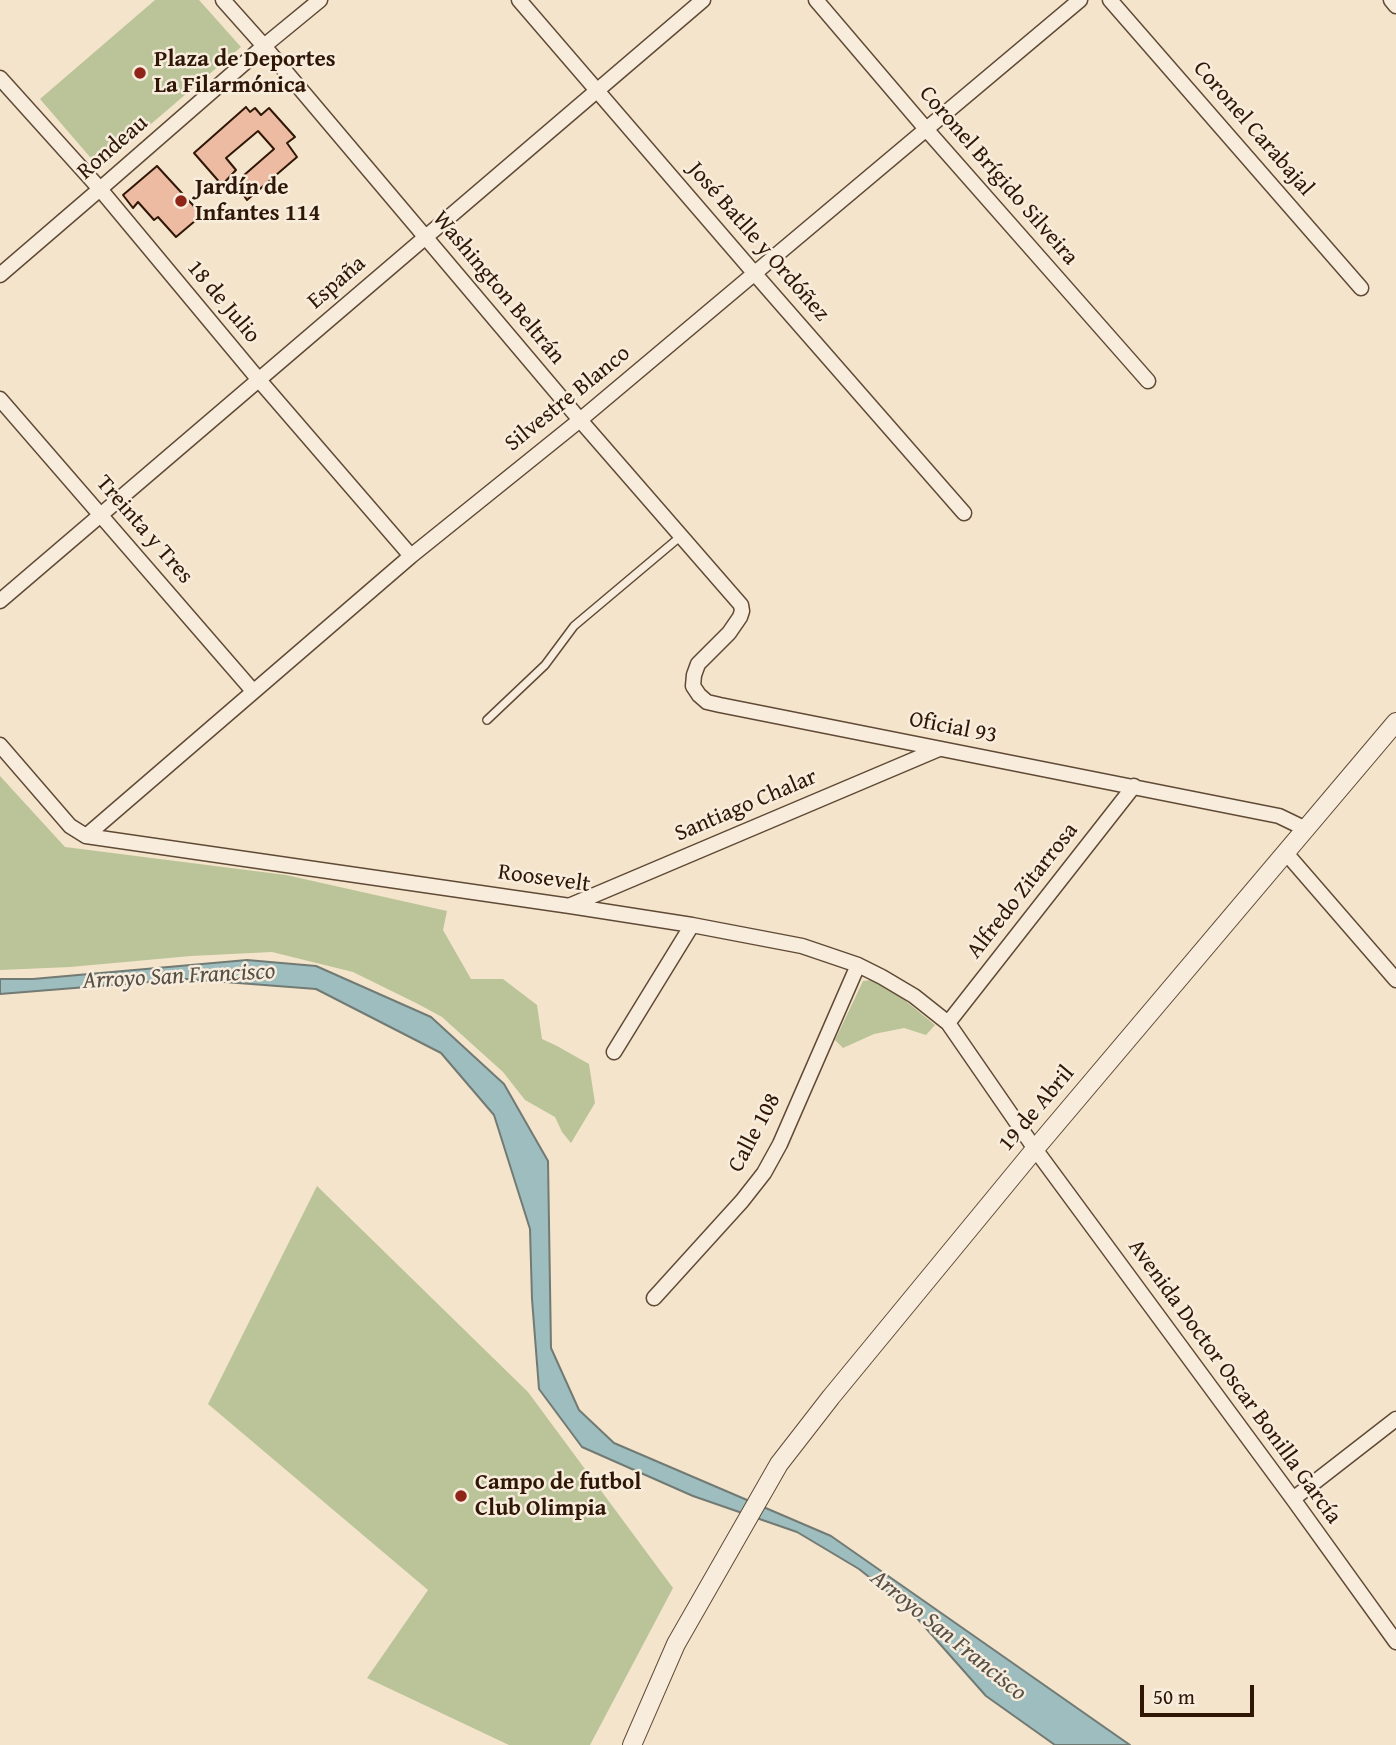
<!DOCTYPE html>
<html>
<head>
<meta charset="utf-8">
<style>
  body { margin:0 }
  #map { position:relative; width:1396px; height:1745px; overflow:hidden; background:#f4e4cb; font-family:"Gentium Book Plus",serif }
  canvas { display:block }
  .scale { position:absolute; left:1140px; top:1685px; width:114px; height:32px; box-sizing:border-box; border:4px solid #2f1605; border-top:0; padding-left:9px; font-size:21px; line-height:24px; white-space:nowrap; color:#2f1605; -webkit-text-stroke:5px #f8eddd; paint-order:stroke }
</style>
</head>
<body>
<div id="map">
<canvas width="1396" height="1745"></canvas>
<div class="scale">50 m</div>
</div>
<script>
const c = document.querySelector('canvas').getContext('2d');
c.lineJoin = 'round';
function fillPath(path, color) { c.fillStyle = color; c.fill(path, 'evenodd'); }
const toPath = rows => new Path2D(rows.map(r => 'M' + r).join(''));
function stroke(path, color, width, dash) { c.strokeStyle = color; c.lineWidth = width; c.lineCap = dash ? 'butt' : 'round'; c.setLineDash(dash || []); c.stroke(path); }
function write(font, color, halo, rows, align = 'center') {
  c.font = font + ' "Gentium Book Plus",serif'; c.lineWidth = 5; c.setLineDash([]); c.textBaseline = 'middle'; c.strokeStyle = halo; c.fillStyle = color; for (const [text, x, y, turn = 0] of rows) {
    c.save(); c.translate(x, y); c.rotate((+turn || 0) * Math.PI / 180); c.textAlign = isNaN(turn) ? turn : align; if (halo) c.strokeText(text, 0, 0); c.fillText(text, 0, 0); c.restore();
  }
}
const green = toPath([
  [155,0,199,0,241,47,103,165,96,164,40,99],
  [0,776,65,847,286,875,447,911,443,930,471,979,503,979,537,1005,542,1039,557,1046,589,1064,595,1103,571,1143,562,1132,555,1117,525,1100,503,1072,442,1017,418,1004,353,972,272,952,191,956,70,967,0,970],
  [871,980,897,994,935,1025,926,1035,904,1028,874,1034,843,1048,835,1040,863,981],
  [317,1186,528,1392,673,1588,590,1745,509,1745,367,1678,428,1590,208,1404]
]);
const water = toPath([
  [247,960,316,966,431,1017,504,1084,548,1161,551,1348,579,1410,614,1443,831,1536,1130,1745,1055,1745,986,1696,908,1608,859,1569,797,1532,693,1496,582,1447,539,1389,532,1299,530,1229,494,1115,441,1053,316,989,186,979,0,994,0,979,33,979,247,960]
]);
const building = toPath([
  [246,107,250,112,255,108,261,115,269,108,295,137,287,143,297,157,247,200,235,183,274,149,258,131,226,158,236,170,222,185,194,153,246,107],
  [157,166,202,215,176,237,158,217,154,220,138,202,133,208,123,195,157,166]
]);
const service = toPath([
  [487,720,545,665,574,626,681,536]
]);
const minor = toPath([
  [223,0,264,46,580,420,741,605,742,611,740,617,729,633,698,664,694,675,693,686,699,695,707,702,720,705,1279,816,1306,829],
  [519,0,755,274,964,513],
  [816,0,926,129,1148,381],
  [1110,0,1361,288],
  [1391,0,1396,6],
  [0,78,100,189,259,380,411,556],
  [0,275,100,189,264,46,320,0],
  [0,399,253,691],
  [0,601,703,0],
  [0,745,70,826,86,836,570,906,692,925,802,946,858,965,882,977,914,996,948,1023,1035,1149,1293,1499,1396,1642],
  [86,836,411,556,580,420,1080,0],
  [1286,853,1396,980],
  [571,905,939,749],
  [948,1023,1134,786],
  [614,1052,692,925],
  [654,1298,742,1201,764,1173,780,1144,858,965],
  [1293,1499,1396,1419]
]);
const tertiary = toPath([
  [632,1745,676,1644,779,1464,831,1397,1035,1149,1396,722]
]);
const markers = [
  [140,73,7,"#8f2418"],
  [181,201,7,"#8f2418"],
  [461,1496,7,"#8f2418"]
];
const poiNames = [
  ["Plaza de Deportes",154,60],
  ["La Filarmónica",154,86],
  ["Jardín de",195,188],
  ["Infantes 114",195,214],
  ["Campo de futbol",475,1483],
  ["Club Olimpia",475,1509]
];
const streetNames = [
  ["Coronel Carabajal",1253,129,49],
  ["Rondeau",113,148,-41],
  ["Coronel Brígido Silveira",998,176,49],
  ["José Batlle y Ordóñez",758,242,49],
  ["España",337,283,-41],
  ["Washington Beltrán",498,288,50],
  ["18 de Julio",223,302,50],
  ["Silvestre Blanco",568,399,-39],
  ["Treinta y Tres",144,530,49],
  ["Oficial 93",953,728,11],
  ["Santiago Chalar",746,806,-23],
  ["Roosevelt",544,879,8],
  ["Alfredo Zitarrosa",1023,891,-52],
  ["19 de Abril",1037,1109,-50],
  ["Calle 108",755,1133,-62],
  ["Avenida Doctor Oscar Bonilla García",1234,1382,54]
];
const waterNames = [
  ["Arroyo San Francisco",179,977,-3],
  ["Arroyo San Francisco",948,1636,39]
];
fillPath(green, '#bac498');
fillPath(water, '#9ebdbe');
stroke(water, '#727a74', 2);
fillPath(building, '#edbaa2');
stroke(building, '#2f1605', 2);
stroke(service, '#604a36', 10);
stroke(minor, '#604a36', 17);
stroke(tertiary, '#604a36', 20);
stroke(service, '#f8eddd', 7);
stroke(minor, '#f8eddd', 14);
stroke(tertiary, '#f8eddd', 18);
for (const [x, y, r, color] of markers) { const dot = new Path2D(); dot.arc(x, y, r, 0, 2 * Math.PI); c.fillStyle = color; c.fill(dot); stroke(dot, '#f8eddd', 2.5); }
write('bold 23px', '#2f1605', '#f8eddd', poiNames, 'left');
write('23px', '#2f1605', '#f8eddd', streetNames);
write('italic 24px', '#565046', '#f8eddd', waterNames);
</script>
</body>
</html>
